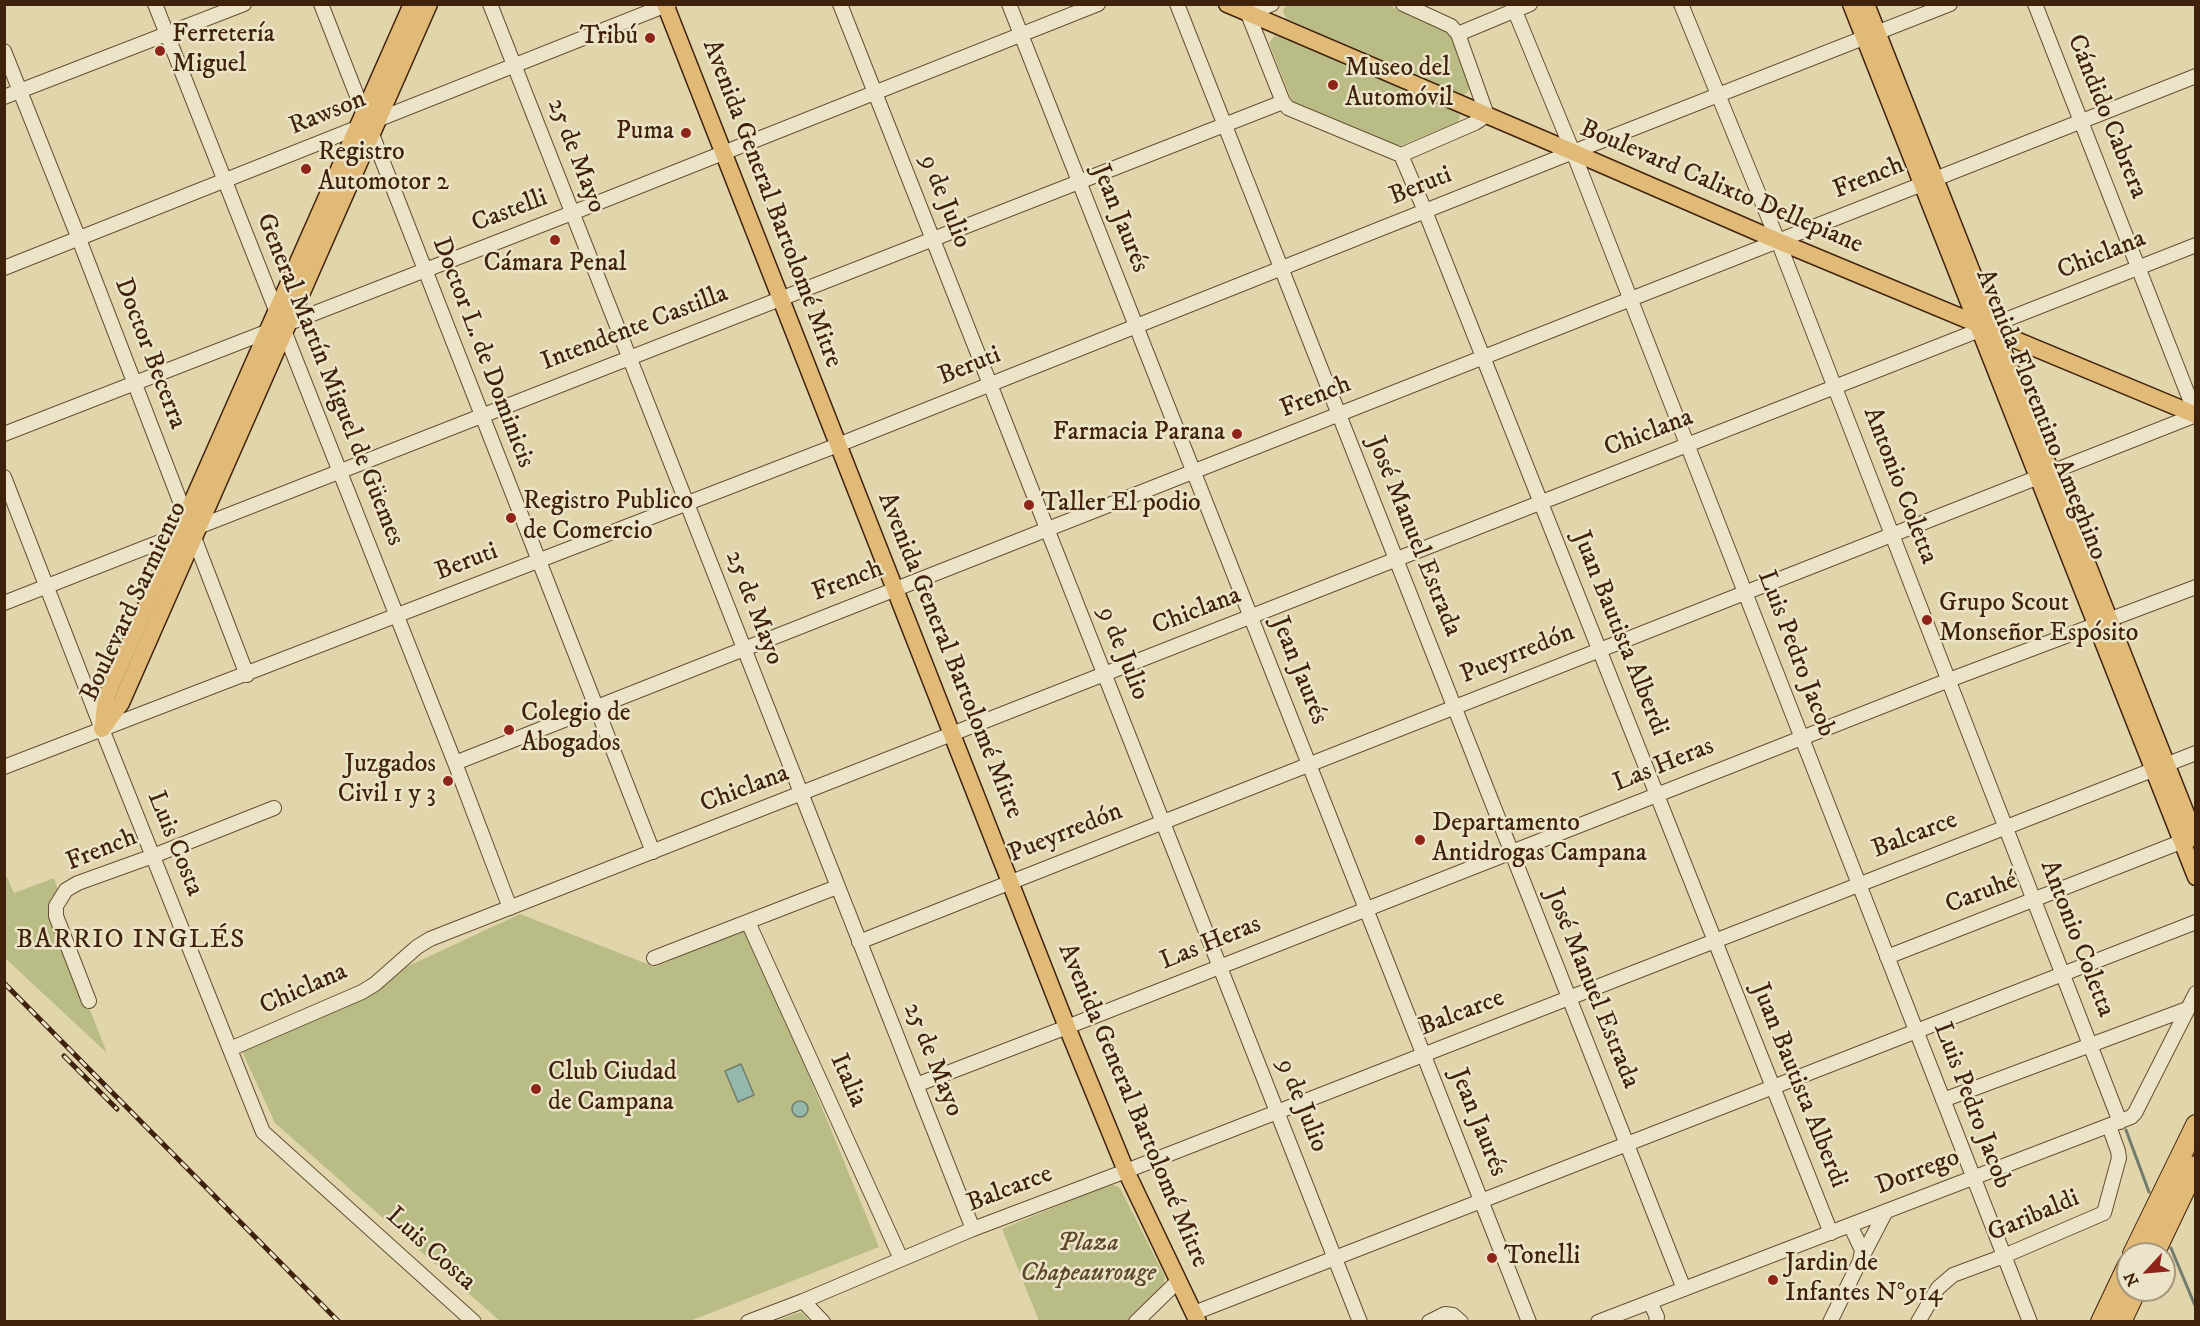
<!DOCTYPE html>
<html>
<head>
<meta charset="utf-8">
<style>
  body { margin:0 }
  #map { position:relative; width:2200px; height:1326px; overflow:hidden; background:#e1d5ac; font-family:"IM FELL DW Pica",serif }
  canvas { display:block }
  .frame { position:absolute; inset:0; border:6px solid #40210b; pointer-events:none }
  .north { position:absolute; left:2116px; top:1242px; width:60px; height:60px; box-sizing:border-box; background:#ece4c9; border:2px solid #a7967d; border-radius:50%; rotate:244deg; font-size:16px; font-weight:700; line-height:24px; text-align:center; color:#40210b }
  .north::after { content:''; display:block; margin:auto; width:21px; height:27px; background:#8f2418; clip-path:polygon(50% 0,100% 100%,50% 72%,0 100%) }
</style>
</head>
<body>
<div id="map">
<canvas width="2200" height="1326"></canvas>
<div class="frame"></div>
<div class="north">N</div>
</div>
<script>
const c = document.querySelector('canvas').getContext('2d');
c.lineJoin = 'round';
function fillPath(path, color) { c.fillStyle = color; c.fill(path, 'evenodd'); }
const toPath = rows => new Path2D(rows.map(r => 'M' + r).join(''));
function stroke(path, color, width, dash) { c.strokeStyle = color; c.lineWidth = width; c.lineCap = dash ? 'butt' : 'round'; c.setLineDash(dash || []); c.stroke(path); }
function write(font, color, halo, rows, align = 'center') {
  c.font = font + ' "IM FELL DW Pica",serif'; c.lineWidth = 5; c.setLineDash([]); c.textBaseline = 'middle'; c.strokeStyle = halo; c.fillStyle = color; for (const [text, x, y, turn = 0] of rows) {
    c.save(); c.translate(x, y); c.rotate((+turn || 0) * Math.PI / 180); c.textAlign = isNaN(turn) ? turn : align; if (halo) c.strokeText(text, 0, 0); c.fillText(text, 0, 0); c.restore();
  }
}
const green = toPath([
  [1291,5,1388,5,1442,28,1452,36,1470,87,1468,91,1464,95,1460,95,1286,19,1283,11,1285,7],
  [1275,35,1453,109,1460,115,1458,122,1402,145,1390,145,1292,101,1269,43],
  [7,877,14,893,54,878,58,890,51,898,52,915,107,1053,5,958,4,878],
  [520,914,655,967,748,927,879,1247,690,1321,500,1321,275,1123,239,1045],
  [1108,1185,1114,1185,1120,1188,1165,1277,1163,1285,1158,1293,1127,1321,1039,1321,1002,1229],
  [801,1312,810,1321,775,1321]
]);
const water = toPath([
  [741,1064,754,1095,738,1102,725,1071,741,1064],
  '792 1109a8 8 0 1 1 16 0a8 8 0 1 1-16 0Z'
]);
const stream = toPath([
  [2126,1130,2149,1192],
  [2171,1248,2196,1308]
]);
const minor = toPath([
  [155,4,455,763,510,908],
  [321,4,653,852],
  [490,4,973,1229],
  [840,4,1360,1322],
  [1009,4,1529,1322],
  [1177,4,1684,1289],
  [1272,4,1248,14,1283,102,1288,108,1401,155,1475,123,1487,115,1458,34,1451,26,1403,4],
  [1512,4,1573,152,2030,1322],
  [1681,4,1778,241,2120,1122],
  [2035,4,2196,415],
  [1458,34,1530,4],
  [4,51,79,239,247,675],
  [4,97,244,4],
  [1401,155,1425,211,1831,1233],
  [4,268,669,4],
  [4,434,572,213,1098,4],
  [4,477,102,729,263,1132,474,1322],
  [4,603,1283,102],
  [455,763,2196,76],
  [4,767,838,445,1573,152,1950,4],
  [748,922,901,1259],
  [859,942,2196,415],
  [1887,957,2191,838],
  [654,958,837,887],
  [89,1001,56,916,56,906,66,890,78,883,153,856,274,808],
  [230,1049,362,992,375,984,417,947,430,939,2196,245],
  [916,1085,1067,1027,1949,680,2196,587],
  [1943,1100,2187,1009],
  [1861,1259,1886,1211],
  [803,1301,823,1322],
  [1650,1302,1657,1317,1656,1322],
  [1194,1313,2196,922],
  [748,1322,803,1301,973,1229,1126,1171,2196,753],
  [1136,1322,1178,1281],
  [1429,1322,1445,1314,1453,1315,1461,1322],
  [1598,1322,2131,1117,2135,1113,2196,993],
  [1830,1322,1860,1261,1862,1250,1850,1225],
  [1918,1322,1938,1288,1953,1275,2004,1256,2104,1213,2119,1158,2118,1151,2109,1126]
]);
const major = toPath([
  [665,4,1067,1027,1126,1171,1198,1322],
  [1227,4,1573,152,1778,241,2196,415],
  [1851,4,2196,877],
  [1866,4,2196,839],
  [103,725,106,697,412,4],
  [102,729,121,703,429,4]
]);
const highway = toPath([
  [2133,1254,2196,1125],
  [2154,1254,2196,1166],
  [2101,1322,2128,1265],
  [2121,1322,2136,1290]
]);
const rail = toPath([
  [4,983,339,1322],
  [64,1056,117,1109]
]);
const markers = [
  [650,38,6,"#8f2418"],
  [160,51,6,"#8f2418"],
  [1333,85,6,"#8f2418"],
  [686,133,6,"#8f2418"],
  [306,169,6,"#8f2418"],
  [555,240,6,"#8f2418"],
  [1237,434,6,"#8f2418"],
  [1029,505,6,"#8f2418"],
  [511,518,6,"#8f2418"],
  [1927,620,6,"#8f2418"],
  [509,730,6,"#8f2418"],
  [448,781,6,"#8f2418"],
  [1420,840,6,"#8f2418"],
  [536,1089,6,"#8f2418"],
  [1492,1258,6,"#8f2418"],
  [1773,1280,6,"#8f2418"]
];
const poiNames = [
  ["Ferretería",172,36],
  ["Miguel",172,66],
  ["Tribú",638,38,"right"],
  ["Museo del",1345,70],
  ["Automóvil",1345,100],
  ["Puma",674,133,"right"],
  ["Registro",318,154],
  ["Automotor 2",318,184],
  ["Cámara Penal",555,265,"center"],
  ["Farmacia Parana",1225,434,"right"],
  ["Registro Publico",523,503],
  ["de Comercio",523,533],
  ["Taller El podio",1041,505],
  ["Grupo Scout",1939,605],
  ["Monseñor Espósito",1939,635],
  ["Colegio de",521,715],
  ["Abogados",521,745],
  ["Juzgados",436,766,"right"],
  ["Civil 1 y 3",436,796,"right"],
  ["Departamento",1432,825],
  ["Antidrogas Campana",1432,855],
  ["Club Ciudad",548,1074],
  ["de Campana",548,1104],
  ["Tonelli",1504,1258],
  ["Jardin de",1785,1265],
  ["Infantes N°914",1785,1295]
];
const streetNames = [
  ["Rawson",328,114,-22],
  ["Cándido Cabrera",2106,117,68],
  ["25 de Mayo",575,156,69],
  ["French",1869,179,-22],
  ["Beruti",1421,187,-22],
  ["Boulevard Calixto Dellepiane",1721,188,23],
  ["9 de Julio",944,202,68],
  ["Avenida General Bartolomé Mitre",771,204,69],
  ["Castelli",510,212,-21],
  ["Jean Jaurés",1119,219,68],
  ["Chiclana",2102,256,-22],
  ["Intendente Castilla",635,329,-21],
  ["Doctor L. de Dominicis",482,353,69],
  ["Doctor Becerra",149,354,69],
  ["Beruti",970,367,-22],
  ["General Martín Miguel de Güemes",329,380,68],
  ["French",1316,398,-22],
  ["Avenida Florentino Ameghino",2040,415,68],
  ["Chiclana",1649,434,-21],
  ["Antonio Coletta",1899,486,69],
  ["José Manuel Estrada",1413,537,68],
  ["Beruti",467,563,-21],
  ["French",848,582,-21],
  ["Boulevard Sarmiento",135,602,-65],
  ["25 de Mayo",753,608,69],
  ["Chiclana",1197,612,-21],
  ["Juan Bautista Alberdi",1619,634,68],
  ["9 de Julio",1122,654,68],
  ["Luis Pedro Jacob",1795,654,69],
  ["Pueyrredón",1518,655,-22],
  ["Avenida General Bartolomé Mitre",949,656,68],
  ["Jean Jaurés",1298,671,68],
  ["Las Heras",1664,766,-22],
  ["Chiclana",745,790,-21],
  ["Pueyrredón",1066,834,-22],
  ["Balcarce",1915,836,-21],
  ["Luis Costa",174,844,68],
  ["French",102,851,-22],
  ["Caruhé",1982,894,-21],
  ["Antonio Coletta",2076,939,69],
  ["Las Heras",1211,944,-22],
  ["José Manuel Estrada",1591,989,68],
  ["Chiclana",304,990,-24],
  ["Balcarce",1462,1014,-21],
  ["25 de Mayo",932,1060,68],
  ["Italia",847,1081,66],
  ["Juan Bautista Alberdi",1798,1086,68],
  ["Avenida General Bartolomé Mitre",1132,1106,67],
  ["9 de Julio",1301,1106,68],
  ["Luis Pedro Jacob",1971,1106,69],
  ["Jean Jaurés",1477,1123,68],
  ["Dorrego",1918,1173,-21],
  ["Balcarce",1010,1190,-21],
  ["Garibaldi",2034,1217,-23],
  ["Luis Costa",430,1250,42]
];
const parkNames = [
  ["Plaza",1088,1245],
  ["Chapeaurouge",1088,1275]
];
const neighbourhoodNames = [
  ["BARRIO INGLÉS",131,941]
];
fillPath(green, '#b9bc85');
fillPath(water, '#94b8ac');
stroke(water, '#727c6c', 1.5);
stroke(stream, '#727c6c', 3);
stroke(minor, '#684e33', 16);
stroke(major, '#40210b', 19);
stroke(highway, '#40210b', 22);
stroke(minor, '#ece4c9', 14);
stroke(major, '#e0ba76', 16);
stroke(highway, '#e0ba76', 20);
stroke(rail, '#40210b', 5);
stroke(rail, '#ece4c9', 3, [9]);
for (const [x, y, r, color] of markers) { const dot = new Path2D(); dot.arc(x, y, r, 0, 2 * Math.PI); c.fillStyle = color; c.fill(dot); stroke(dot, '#ece4c9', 2); }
write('26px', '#40210b', '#ece4c9', poiNames, 'left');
write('26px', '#40210b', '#ece4c9', streetNames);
write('italic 26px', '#5e482a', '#ece4c9', parkNames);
c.letterSpacing = '1.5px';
write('27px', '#40210b', '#ece4c9', neighbourhoodNames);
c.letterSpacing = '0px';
</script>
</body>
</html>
